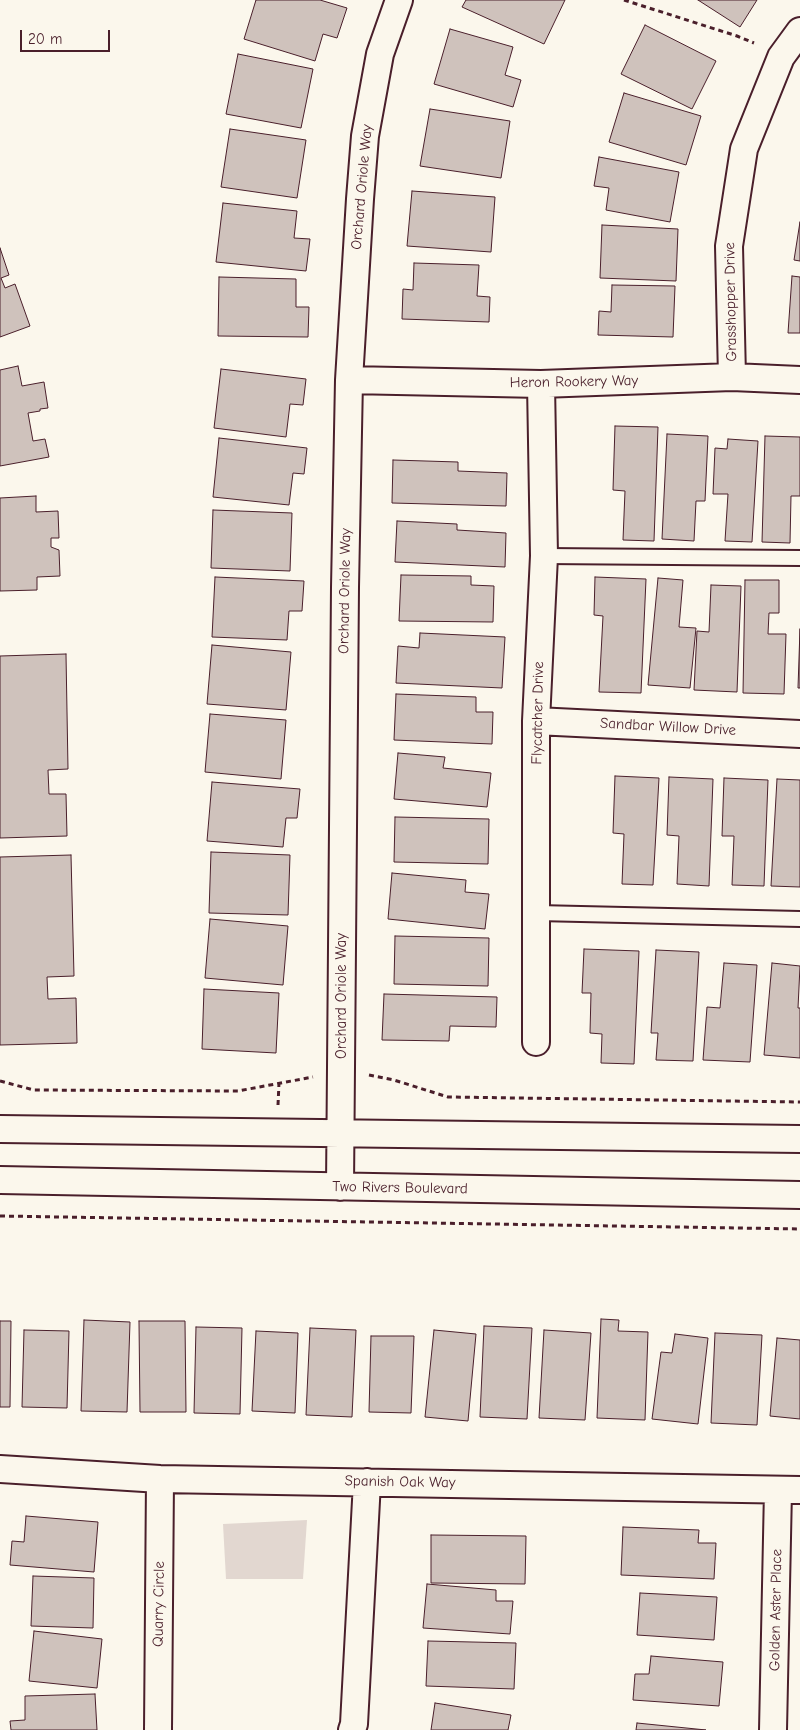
<!DOCTYPE html>
<html>
<head>
<meta charset="utf-8">
<style>
  body { margin:0 }
  #map { position:relative; width:800px; height:1730px; overflow:hidden; background:#fbf7ec; font-family:"Comic Neue",sans-serif }
  canvas { display:block }
  .scale { position:absolute; left:20px; top:30px; width:90px; height:22px; box-sizing:border-box; border:2px solid #4a1f2b; border-top:0; padding-left:6px; font-size:15px; line-height:18px; white-space:nowrap; color:#4a1f2b; -webkit-text-stroke:4px #fbf7ec; paint-order:stroke }
</style>
</head>
<body>
<div id="map">
<canvas width="800" height="1730"></canvas>
<div class="scale">20 m</div>
</div>
<script>
const c = document.querySelector('canvas').getContext('2d');
c.lineJoin = 'round';
function fillPath(path, color) { c.fillStyle = color; c.fill(path, 'evenodd'); }
const toPath = rows => new Path2D(rows.map(r => 'M' + r).join(''));
function stroke(path, color, width, dash) { c.strokeStyle = color; c.lineWidth = width; c.lineCap = dash ? 'butt' : 'round'; c.setLineDash(dash || []); c.stroke(path); }
function write(font, color, halo, rows, align = 'center') {
  c.font = font + ' "Comic Neue",sans-serif'; c.lineWidth = 5; c.setLineDash([]); c.textBaseline = 'middle'; c.strokeStyle = halo; c.fillStyle = color; for (const [text, x, y, turn = 0] of rows) {
    c.save(); c.translate(x, y); c.rotate((+turn || 0) * Math.PI / 180); c.textAlign = isNaN(turn) ? turn : align; if (halo) c.strokeText(text, 0, 0); c.fillText(text, 0, 0); c.restore();
  }
}
const green = toPath([
  [307,1520,303,1579,226,1579,223,1524]
]);
const building = toPath([
  [256,0,320,0,347,8,337,38,323,34,315,61,244,39,256,0],
  [466,0,565,0,544,44,462,7,466,0],
  [698,0,757,0,740,27,698,0],
  [645,25,716,61,692,109,621,74,645,25],
  [450,29,513,47,505,75,521,80,513,107,434,84,450,29],
  [238,54,313,69,301,128,226,114,238,54],
  [624,93,701,116,686,165,609,142,624,93],
  [430,109,510,121,501,178,420,166,430,109],
  [230,129,306,140,297,198,221,187,230,129],
  [599,157,679,172,670,222,606,210,609,188,594,186,599,157],
  [412,191,495,197,491,252,407,246,412,191],
  [223,203,297,211,294,238,310,239,306,271,216,262,223,203],
  [800,222,800,261,794,260,800,222],
  [602,225,678,229,676,281,600,278,602,225],
  [0,248,9,275,1,278,5,288,15,284,30,326,0,337,0,248],
  [414,263,479,265,477,296,490,297,489,322,402,319,403,289,413,290,414,263],
  [792,276,800,277,800,333,788,333,792,276],
  [219,277,296,279,296,307,309,307,308,337,218,336,219,277],
  [612,285,675,286,673,337,598,335,599,311,611,312,612,285],
  [18,366,22,386,44,382,48,408,40,409,40,411,28,413,33,441,45,439,49,457,0,466,0,370,18,366],
  [221,369,306,379,303,405,290,404,286,437,214,428,221,369],
  [615,426,658,427,654,541,623,540,625,491,613,490,615,426],
  [667,434,708,436,705,501,696,501,694,541,662,539,667,434],
  [765,436,800,437,800,496,791,496,790,543,762,542,765,436],
  [219,438,307,448,304,474,293,473,289,505,213,497,219,438],
  [728,439,758,441,752,542,725,541,728,494,713,494,715,448,727,449,728,439],
  [393,460,458,462,458,471,507,473,506,506,392,503,393,460],
  [36,496,36,512,58,511,59,538,51,538,51,547,59,550,60,576,37,577,37,590,0,591,0,498,36,496],
  [213,510,292,513,290,571,211,568,213,510],
  [397,521,457,524,457,530,506,533,505,567,395,562,397,521],
  [401,575,471,576,471,585,494,586,493,622,399,621,401,575],
  [215,577,304,581,302,611,289,611,287,640,212,637,215,577],
  [595,577,646,579,641,693,599,692,603,616,594,615,595,577],
  [658,578,683,580,679,627,696,628,690,688,648,685,658,578],
  [745,580,779,580,779,613,769,613,768,634,786,634,784,694,743,693,745,580],
  [711,585,741,586,737,692,694,690,697,631,709,632,711,585],
  [800,629,800,688,798,688,800,629],
  [420,633,505,637,502,688,396,683,398,646,419,648,420,633],
  [212,645,291,652,286,710,207,704,212,645],
  [66,654,68,769,48,770,49,794,66,794,67,836,0,838,0,656,66,654],
  [396,694,476,697,476,712,493,712,492,744,394,740,396,694],
  [210,714,286,720,281,779,205,772,210,714],
  [398,753,445,757,443,768,491,773,487,807,394,799,398,753],
  [615,776,659,778,653,885,622,884,624,834,613,833,615,776],
  [669,777,713,779,709,886,677,884,679,836,667,835,669,777],
  [724,778,768,780,764,886,732,885,734,836,722,836,724,778],
  [777,779,800,780,800,887,771,886,777,779],
  [212,782,300,789,297,818,286,818,283,847,207,841,212,782],
  [395,817,489,819,488,864,394,862,395,817],
  [211,852,290,855,288,915,209,913,211,852],
  [71,855,74,976,47,977,48,999,76,998,77,1043,0,1045,0,857,71,855],
  [392,873,466,880,465,892,489,894,485,929,388,919,392,873],
  [210,919,288,926,283,985,205,978,210,919],
  [395,936,489,938,488,986,394,984,395,936],
  [584,949,639,951,634,1064,601,1063,602,1034,590,1033,591,993,582,993,584,949],
  [656,950,699,952,693,1061,656,1060,658,1033,651,1033,656,950],
  [724,963,757,965,750,1062,703,1060,707,1007,720,1008,724,963],
  [772,963,800,966,798,1008,800,1008,800,1058,764,1055,772,963],
  [204,989,279,993,276,1053,202,1049,204,989],
  [384,994,497,997,496,1027,450,1026,449,1041,382,1040,384,994],
  [601,1319,619,1320,618,1331,648,1332,645,1420,597,1418,601,1319],
  [84,1320,130,1322,127,1412,81,1411,84,1320],
  [0,1321,11,1321,10,1407,0,1407,0,1321],
  [139,1321,185,1321,186,1412,140,1412,139,1321],
  [484,1326,532,1328,527,1419,480,1417,484,1326],
  [196,1327,242,1328,240,1414,194,1413,196,1327],
  [310,1328,356,1330,352,1417,306,1415,310,1328],
  [24,1330,69,1331,67,1408,22,1407,24,1330],
  [434,1330,476,1334,468,1421,425,1417,434,1330],
  [544,1330,591,1333,585,1420,539,1418,544,1330],
  [256,1331,298,1333,295,1413,252,1411,256,1331],
  [715,1333,762,1335,757,1425,711,1423,715,1333],
  [675,1334,708,1338,698,1424,652,1419,661,1352,672,1353,675,1334],
  [371,1336,414,1336,411,1413,369,1412,371,1336],
  [777,1338,800,1340,800,1419,770,1416,777,1338],
  [26,1516,98,1522,94,1572,10,1565,12,1541,24,1542,26,1516],
  [623,1527,699,1530,698,1543,716,1543,714,1579,621,1575,623,1527],
  [431,1535,526,1536,525,1584,431,1583,431,1535],
  [33,1576,94,1578,93,1628,31,1626,33,1576],
  [427,1584,496,1590,496,1601,513,1601,510,1634,423,1628,427,1584],
  [640,1593,717,1597,714,1640,637,1635,640,1593],
  [34,1631,102,1639,97,1688,29,1681,34,1631],
  [428,1641,516,1643,514,1689,426,1686,428,1641],
  [651,1656,723,1662,719,1706,633,1700,635,1674,649,1674,651,1656],
  [95,1694,97,1730,11,1730,10,1721,25,1720,25,1696,95,1694],
  [435,1703,511,1715,508,1730,431,1730,435,1703],
  [637,1723,706,1730,636,1730,637,1723]
]);
const path = toPath([
  [624,0,737,36,754,43],
  [369,1075,394,1080,448,1097,800,1102],
  [0,1081,34,1090,238,1091,313,1077],
  [278,1105,279,1083],
  [0,1216,800,1229]
]);
const lane = toPath([
  [544,556,800,558],
  [537,913,800,919]
]);
const street = toPath([
  [732,377,729,246,744,149,781,57,800,31],
  [349,380,541,384,732,377,800,380],
  [536,721,800,734],
  [536,1042,536,721,544,556,541,384],
  [0,1129,800,1139],
  [0,1180,800,1195],
  [340,1187,345,587,349,380,360,199,365,136,380,54,399,0],
  [0,1469,160,1479,800,1490],
  [158,1730,160,1479],
  [352,1730,354,1724,367,1482],
  [773,1730,778,1490]
]);
const streetNames = [
  ["Orchard Oriole Way",362,187,-85],
  ["Grasshopper Drive",731,302,-91],
  ["Heron Rookery Way",574,382,-1],
  ["Orchard Oriole Way",345,591,-89],
  ["Flycatcher Drive",538,713,-89],
  ["Sandbar Willow Drive",668,727,3],
  ["Orchard Oriole Way",342,996,-90],
  ["Two Rivers Boulevard",400,1188,1],
  ["Spanish Oak Way",400,1482,1],
  ["Quarry Circle",159,1604,-89],
  ["Golden Aster Place",776,1610,-89]
];
fillPath(green, '#e2d7d0');
fillPath(building, '#cfc2bc');
stroke(building, '#4a1f2b', 1);
stroke(lane, '#4a1f2b', 18);
stroke(street, '#4a1f2b', 30);
stroke(path, '#4a1f2b', 3, [5, 4]);
stroke(lane, '#fbf7ec', 14);
stroke(street, '#fbf7ec', 26);
write('15px', '#4a1f2b', '#fbf7ec', streetNames);
</script>
</body>
</html>
